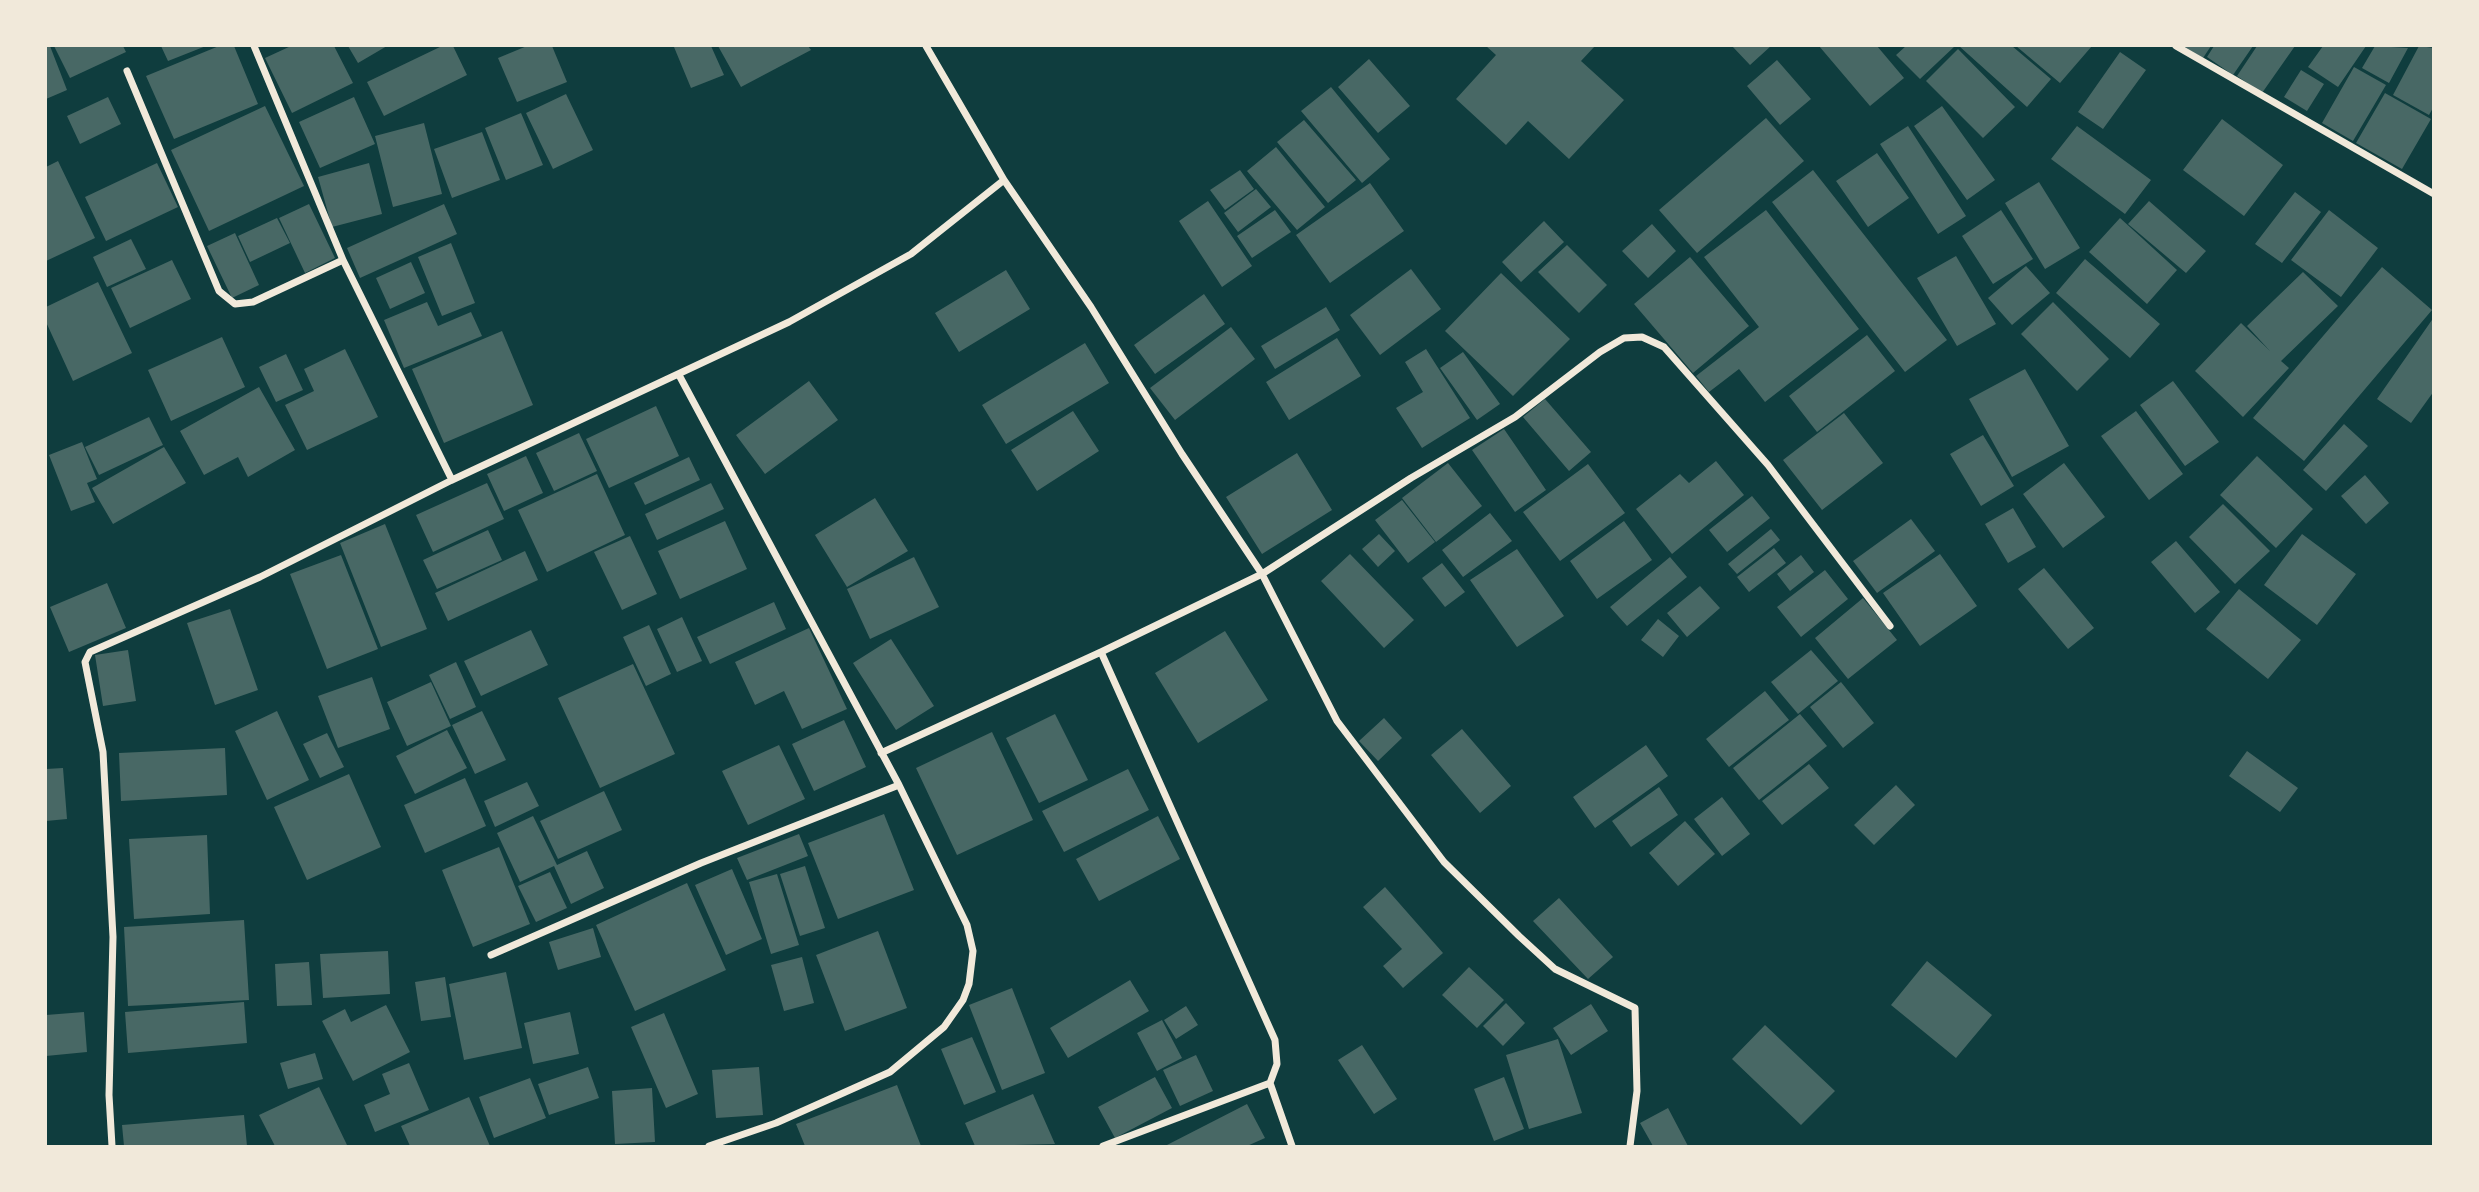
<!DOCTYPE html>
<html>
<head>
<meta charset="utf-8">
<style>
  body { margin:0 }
  #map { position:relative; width:2479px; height:1192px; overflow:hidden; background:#0f3d3e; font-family:Literata,serif }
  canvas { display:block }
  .frame { position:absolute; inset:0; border:47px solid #f1e9da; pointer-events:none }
</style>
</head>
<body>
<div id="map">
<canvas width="2479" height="1192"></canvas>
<div class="frame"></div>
</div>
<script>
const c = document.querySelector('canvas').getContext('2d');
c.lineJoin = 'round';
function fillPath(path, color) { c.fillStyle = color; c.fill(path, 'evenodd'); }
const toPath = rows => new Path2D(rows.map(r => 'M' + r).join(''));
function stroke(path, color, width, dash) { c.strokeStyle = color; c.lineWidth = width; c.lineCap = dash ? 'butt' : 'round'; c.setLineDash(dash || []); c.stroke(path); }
const building = toPath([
  [50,46,67,90,46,99,46,47],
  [54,46,123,46,126,52,70,78],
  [161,46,206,46,168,61],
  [219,46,234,46,258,104,174,139,146,76],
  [291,46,334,46,353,83,292,113,265,58],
  [348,46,387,46,358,63],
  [442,46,453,46,467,75,384,116,367,82],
  [527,46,552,46,567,82,517,102,498,58],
  [677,46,711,46,724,75,691,88,674,47],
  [718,46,808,46,811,50,741,87],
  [1486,46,1595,46,1581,61,1624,100,1569,159,1528,121,1506,145,1456,99,1496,55],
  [1732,46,1771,46,1750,65],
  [1819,46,1877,46,1904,78,1870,106],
  [1906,46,1955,46,1920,79,1896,55],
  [1959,46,2012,46,2051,79,2027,107],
  [2016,46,2092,46,2060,83],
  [2183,46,2211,46,2203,58],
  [2214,46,2253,46,2233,75,2207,57],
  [2257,46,2295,46,2262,93,2237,76],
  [2323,46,2366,46,2338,87,2308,67],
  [2375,46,2408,48,2389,83,2362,68],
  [2419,46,2434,48,2434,106,2429,115,2393,95],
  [1958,49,2015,107,1983,138,1926,81],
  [2120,52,2146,70,2103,129,2078,112],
  [1369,59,1410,106,1378,133,1338,87],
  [1777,60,1811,99,1780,125,1747,86],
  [2354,67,2386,85,2353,141,2322,123],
  [2301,70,2324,84,2307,111,2284,97],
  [1331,87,1390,159,1362,183,1301,111],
  [2385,93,2431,119,2402,169,2356,143],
  [566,94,593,150,553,169,526,113],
  [108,97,121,124,80,144,67,116],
  [354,97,375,144,320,168,299,122],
  [265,106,304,186,209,231,171,150],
  [1942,106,1995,180,1967,200,1914,126],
  [521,113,543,165,506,180,485,128],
  [1766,118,1804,161,1697,253,1659,210],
  [2222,119,2283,165,2244,216,2183,170],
  [1304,120,1356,180,1328,203,1277,142],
  [424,123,442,194,393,207,375,136],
  [1908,126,1966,216,1938,234,1880,144],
  [2077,126,2151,180,2125,214,2051,159],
  [482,132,500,180,452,198,434,149],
  [1276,147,1325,207,1297,230,1247,171],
  [1877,153,1909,198,1868,227,1836,181],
  [58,161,95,238,46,261,46,167],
  [157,163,178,207,106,241,85,197],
  [369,163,382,214,332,227,318,177],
  [1240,170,1254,189,1225,210,1210,190],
  [1813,170,1947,340,1905,372,1772,202],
  [2039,182,2080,248,2045,269,2005,203],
  [1370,183,1404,231,1330,283,1296,235],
  [1256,189,1271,207,1238,232,1224,213],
  [2295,192,2321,212,2282,263,2255,244],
  [1208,201,1252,266,1222,287,1179,221],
  [2149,201,2206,251,2186,273,2128,224],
  [309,204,335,258,305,273,279,218],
  [444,204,457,234,360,278,347,248],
  [1275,210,1291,232,1252,258,1237,236],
  [1766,210,1859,329,1765,402,1739,369,1709,392,1696,376,1759,327,1704,257],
  [2001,210,2033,259,1993,284,1962,236],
  [2329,210,2378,248,2341,297,2291,260],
  [277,218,290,243,250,262,238,236],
  [2120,218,2177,270,2147,304,2089,252],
  [1544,221,1564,242,1521,282,1502,262],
  [1652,224,1676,251,1648,278,1622,251],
  [235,233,259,285,232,298,207,246],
  [131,239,146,269,107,287,93,257],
  [451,243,475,303,442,316,418,257],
  [1567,245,1607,285,1579,313,1538,272],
  [1956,256,1996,324,1957,346,1917,278],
  [1690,257,1749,326,1693,373,1634,304],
  [2085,259,2160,324,2130,358,2056,293],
  [172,260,191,299,130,328,111,288],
  [411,262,425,293,390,309,376,278],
  [2026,266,2050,293,2012,325,1988,298],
  [2382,267,2432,310,2304,461,2253,418],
  [1411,269,1441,309,1380,355,1350,315],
  [1006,270,1030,309,959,352,935,313],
  [2303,272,2338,306,2281,361,2289,368,2243,417,2195,371,2241,323,2270,351,2247,326],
  [1501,273,1570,339,1513,396,1445,331],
  [98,282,132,353,73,381,46,322,46,307],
  [1204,294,1225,324,1155,374,1134,345],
  [427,302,438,326,471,312,482,336,404,368,384,320],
  [2053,302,2109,359,2077,391,2021,334],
  [1326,307,1340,330,1275,369,1261,346],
  [2434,317,2434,391,2411,423,2377,399],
  [1231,327,1255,359,1175,420,1150,388],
  [502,331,533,405,444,443,412,369],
  [1867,335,1895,371,1817,432,1789,396],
  [222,337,245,387,171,421,148,370],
  [1337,338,1361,376,1289,420,1266,382],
  [1085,343,1109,383,1006,444,982,405],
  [345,349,378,417,307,450,285,405,314,391,304,369],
  [1426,349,1470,418,1422,448,1396,408,1423,392,1405,362],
  [1463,352,1500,404,1477,420,1440,368],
  [286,354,303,390,276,402,259,367],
  [2025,369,2069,446,2012,477,1969,399],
  [809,381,838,420,765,474,736,435],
  [2173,381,2219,442,2185,466,2140,405],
  [259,387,295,450,248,477,238,457,204,475,180,431],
  [1545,399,1591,452,1569,471,1523,417],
  [656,406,679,456,609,488,586,439],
  [1073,411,1099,451,1037,491,1011,450],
  [2136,411,2183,474,2149,500,2101,436],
  [1844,413,1883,463,1822,510,1783,460],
  [149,417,163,445,99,475,85,447],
  [2344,424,2368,446,2326,491,2303,470],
  [1504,429,1546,490,1515,512,1472,450],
  [579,433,597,471,554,491,536,453],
  [1983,435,2014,486,1981,506,1950,454],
  [82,442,97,479,87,483,95,502,71,511,49,455],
  [164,447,186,483,113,524,92,488],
  [1297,453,1332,510,1262,554,1226,497],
  [526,456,543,493,504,511,487,474],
  [2257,456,2313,509,2276,548,2220,495],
  [689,457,700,480,645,505,634,483],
  [1716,461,1744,495,1672,554,1636,509,1680,474,1689,483],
  [1448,463,1482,506,1436,542,1402,498],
  [2064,463,2105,517,2063,548,2023,494],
  [1588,464,1625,513,1560,561,1523,512],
  [597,474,625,535,547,572,518,510],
  [2365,475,2389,503,2366,524,2341,496],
  [487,483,504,519,433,552,416,515],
  [711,483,724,509,657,540,645,514],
  [1752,496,1770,518,1727,552,1709,530],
  [875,498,908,551,847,587,815,535],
  [1402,500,1435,542,1408,563,1375,520],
  [2223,504,2270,551,2235,584,2189,537],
  [2013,508,2036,547,2008,563,1985,524],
  [1490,513,1512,541,1463,577,1442,550],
  [1911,519,1935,551,1877,593,1853,561],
  [725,521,747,569,680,599,658,551],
  [1624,521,1652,560,1597,599,1570,561],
  [385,524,427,629,381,647,340,543],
  [1771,529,1780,540,1737,574,1728,564],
  [488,530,502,560,437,589,423,560],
  [1379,534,1395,551,1378,567,1362,549],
  [2302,534,2356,574,2317,625,2264,585],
  [630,536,657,594,622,610,594,552],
  [2176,541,2220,592,2195,613,2151,562],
  [1774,548,1786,563,1749,592,1737,577],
  [1517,549,1564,616,1517,647,1470,580],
  [525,551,538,580,448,621,435,593],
  [1350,554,1414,620,1384,648,1321,581],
  [1940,554,1977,606,1920,646,1883,593],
  [341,555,378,649,327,669,290,574],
  [1801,555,1814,572,1790,591,1777,574],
  [914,557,939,607,870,639,847,589],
  [1670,557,1687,577,1627,626,1610,607],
  [1442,563,1465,592,1445,607,1422,578],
  [2044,568,2094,628,2068,649,2018,589],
  [1825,570,1848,599,1801,637,1777,607],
  [107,583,126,628,69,652,50,607],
  [1700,586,1720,608,1687,637,1667,613],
  [2239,589,2301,640,2268,679,2206,629],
  [1863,598,1897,640,1848,679,1815,638],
  [774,602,786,629,710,664,697,637],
  [230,609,258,690,215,705,187,623],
  [682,617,702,661,677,672,657,629],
  [1658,619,1679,636,1663,657,1641,640],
  [649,625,671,674,646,686,623,637],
  [809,628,847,709,802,729,784,691,755,705,735,662],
  [531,630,548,665,481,696,464,661],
  [1225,631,1268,700,1198,743,1155,673],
  [891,639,934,706,896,730,853,663],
  [128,650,136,701,103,706,95,655],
  [1811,650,1838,681,1798,714,1771,682],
  [456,662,476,707,450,719,429,675],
  [633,664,675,754,600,788,558,698],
  [372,677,390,729,338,748,318,696],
  [431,682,451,726,407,746,387,702],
  [1841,682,1874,723,1843,748,1810,707],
  [1765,691,1789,720,1729,767,1706,739],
  [277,711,309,780,267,800,235,731],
  [482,711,506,760,475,774,452,725],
  [1055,714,1088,780,1039,803,1006,738],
  [1800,714,1827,746,1759,800,1733,768],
  [1384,718,1402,738,1378,761,1359,741],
  [844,720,866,767,814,791,792,744],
  [1462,729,1511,786,1480,813,1431,755],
  [447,730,467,768,415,794,396,756],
  [992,732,1033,820,957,855,916,768],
  [327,733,344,767,320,778,303,744],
  [779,745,805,799,748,825,722,771],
  [1646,745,1668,776,1595,828,1573,797],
  [225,748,227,795,121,801,119,753],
  [2247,751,2298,788,2280,812,2229,776],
  [1809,764,1829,788,1782,825,1762,801],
  [63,768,67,819,46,821,46,769],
  [1128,769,1149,810,1064,852,1042,811],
  [349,774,381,847,307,880,274,807],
  [465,778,486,826,425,853,404,805],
  [527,782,539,806,495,827,484,801],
  [1896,785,1915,805,1874,845,1854,825],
  [1659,787,1678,815,1631,847,1612,821],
  [604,791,622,830,558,859,540,821],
  [1722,797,1750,834,1722,856,1694,819],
  [884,814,914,890,838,919,808,843],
  [533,816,557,865,587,851,604,888,571,904,554,866,520,882,497,833],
  [1158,816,1180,859,1099,901,1076,859],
  [1685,821,1715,854,1678,886,1649,853],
  [799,834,808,856,747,880,737,858],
  [207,835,210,914,134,919,129,839],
  [499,847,530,924,473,947,442,870],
  [805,866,825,928,800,936,780,874],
  [732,869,762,939,726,955,695,885],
  [550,872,567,908,536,922,518,886],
  [777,874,799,945,771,954,749,882],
  [687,883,726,970,635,1011,596,925],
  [1385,887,1443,953,1403,988,1383,966,1402,949,1363,907],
  [1559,898,1613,957,1588,979,1533,921],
  [244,920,249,1000,128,1006,124,927],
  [593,928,601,957,558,970,549,942],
  [878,931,907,1008,845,1031,816,955],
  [388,951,390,994,323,998,320,954],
  [802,957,814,1003,784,1011,771,965],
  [1927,961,1992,1015,1956,1058,1891,1005],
  [309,962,312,1005,277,1006,275,964],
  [1469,967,1504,1000,1477,1028,1442,995],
  [506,972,522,1048,464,1060,449,984],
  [445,977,451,1017,421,1021,415,982],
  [1130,980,1149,1011,1068,1058,1050,1028],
  [1012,988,1045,1073,1002,1090,969,1005],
  [244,1002,247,1043,128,1053,125,1012],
  [1506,1003,1525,1023,1503,1046,1483,1026],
  [1591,1004,1608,1031,1571,1055,1553,1028],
  [386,1005,410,1052,353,1081,322,1021,345,1009,351,1022],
  [1186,1006,1198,1025,1176,1039,1164,1020],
  [84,1012,87,1052,46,1056,46,1015],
  [570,1012,579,1054,533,1064,524,1023],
  [664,1013,698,1094,666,1108,631,1027],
  [1162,1020,1182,1058,1157,1071,1137,1033],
  [1765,1025,1835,1091,1801,1125,1732,1059],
  [972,1037,996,1092,964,1105,941,1049],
  [1558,1039,1582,1113,1529,1129,1506,1055],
  [1362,1045,1397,1099,1374,1114,1338,1060],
  [315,1053,323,1079,288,1089,280,1063],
  [1196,1055,1213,1091,1180,1106,1163,1070],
  [409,1063,429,1110,375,1132,364,1105,390,1094,382,1074],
  [588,1067,599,1098,549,1115,538,1084],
  [759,1067,763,1115,716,1118,712,1070],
  [1155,1077,1172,1108,1115,1138,1098,1107],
  [1504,1077,1524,1129,1494,1141,1474,1089],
  [530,1078,546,1118,494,1138,479,1097],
  [897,1085,921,1146,805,1146,796,1124],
  [319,1087,347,1145,275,1146,259,1115],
  [652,1088,655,1142,615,1144,612,1091],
  [1033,1094,1055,1144,975,1146,965,1123],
  [469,1097,490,1146,410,1146,401,1126],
  [1247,1104,1265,1138,1247,1146,1165,1146],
  [1668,1108,1688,1146,1653,1146,1640,1123],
  [244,1115,247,1146,124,1146,122,1125]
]);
const minor = toPath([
  [254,46,343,260,452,480],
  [926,46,1004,180,1091,307,1182,454,1262,574,1337,721,1444,862,1519,936,1555,969,1635,1008,1637,1091,1630,1146],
  [2176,46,2434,194],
  [127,71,219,291,235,304,253,302,343,260],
  [679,375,899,785,967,925,973,951,969,984,963,1000,944,1027,890,1072,776,1123,709,1146],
  [1101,652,1275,1040,1277,1064,1270,1083,1103,1146],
  [881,753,1101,652,1262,574,1411,478,1515,417,1600,352,1624,338,1642,337,1664,347,1768,465,1890,626],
  [491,955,701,863,899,785],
  [1270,1083,1292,1146],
  [112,1146,109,1095,113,937,103,752,85,662,90,652,260,577,452,480,789,322,911,254,1004,180]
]);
fillPath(building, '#486865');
stroke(minor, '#f1e9da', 7);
</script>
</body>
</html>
